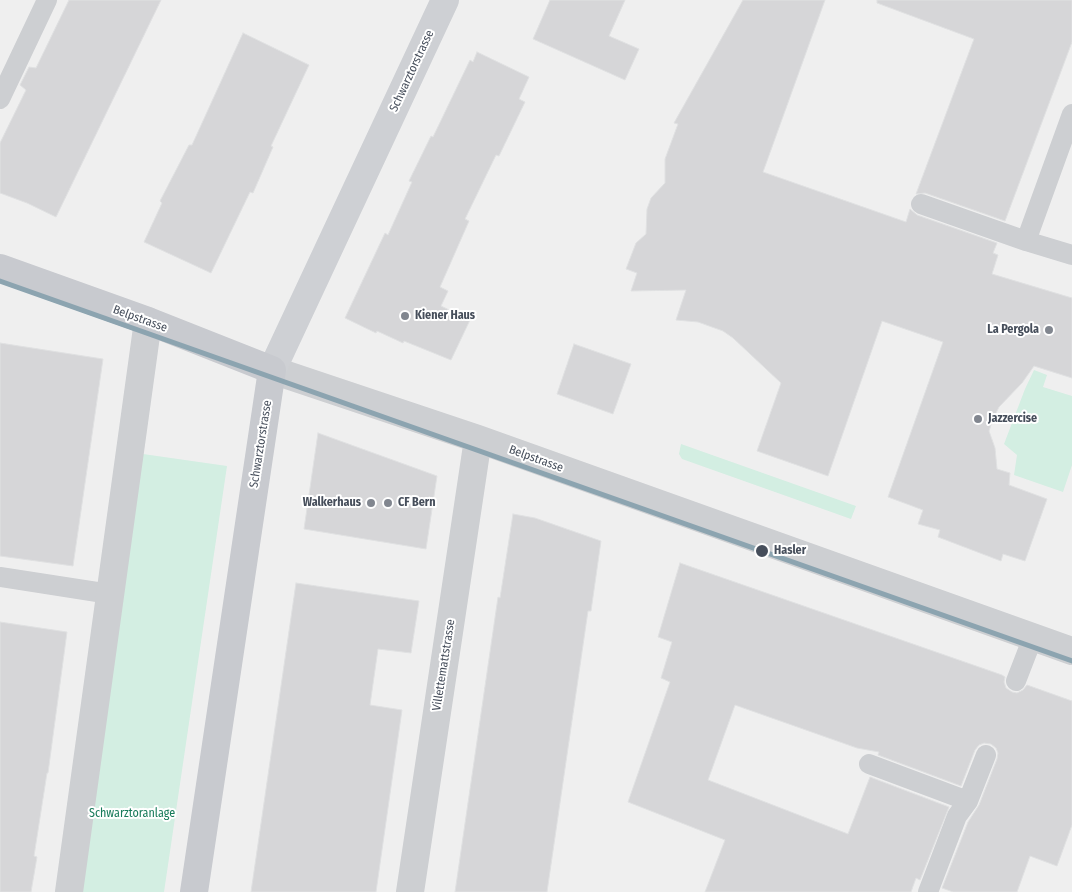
<!DOCTYPE html>
<html>
<head>
<meta charset="utf-8">
<style>
  body { margin:0 }
  canvas { display:block; background:#efefef }
</style>
</head>
<body>
<canvas width="1072" height="892"></canvas>
<script>
const c = document.querySelector('canvas').getContext('2d');
c.lineJoin = 'round';
function fillPath(path, color) { c.fillStyle = color; c.fill(path, 'evenodd'); }
const toPath = rows => new Path2D(rows.map(r => 'M' + r).join(''));
function stroke(path, color, width, dash) { c.strokeStyle = color; c.lineWidth = width; c.lineCap = dash ? 'butt' : 'round'; c.setLineDash(dash || []); c.stroke(path); }
function write(font, color, halo, rows, align = 'center') {
  c.font = font + ' "Fira Sans Condensed",sans-serif'; c.lineWidth = 4; c.setLineDash([]); c.textBaseline = 'middle'; c.strokeStyle = halo; c.fillStyle = color; for (const [text, x, y, turn = 0] of rows) {
    c.save(); c.translate(x, y); c.rotate((+turn || 0) * Math.PI / 180); c.textAlign = isNaN(turn) ? turn : align; if (halo) c.strokeText(text, 0, 0); c.fillText(text, 0, 0); c.restore();
  }
}
const green = toPath([
  [1034,370,1047,375,1043,387,1072,396,1072,465,1063,492,1014,475,1017,455,1004,444,1025,389],
  [681,444,856,506,851,519,682,459,679,454],
  [143,454,227,466,164,892,78,892]
]);
const building = toPath([
  [69,0,161,0,56,217,27,203,0,193,0,143,26,90,20,85,29,67,36,68,69,0],
  [550,0,625,0,609,36,639,49,625,80,533,39,550,0],
  [743,0,825,0,763,172,906,222,910,209,917,215,997,243,993,253,998,255,992,274,1072,298,1072,378,1034,366,1022,383,999,407,993,419,989,431,995,448,997,469,1010,473,1009,485,1047,499,1025,561,1003,554,1001,561,938,537,940,530,918,524,923,510,888,497,943,342,882,321,828,476,757,451,781,383,733,338,723,331,698,322,676,320,686,290,631,291,637,273,626,269,636,243,646,234,647,209,651,198,665,183,665,159,678,124,674,123,743,0],
  [877,0,1072,0,1072,42,1005,221,925,193,916,194,974,39,877,3,877,0],
  [243,33,309,65,271,146,273,147,253,193,250,192,211,273,144,242,162,203,160,201,189,145,192,145,243,33],
  [477,52,529,77,519,99,525,102,499,156,496,155,465,219,469,221,440,287,448,291,441,306,470,320,451,360,404,341,403,343,377,331,376,333,345,318,385,233,388,235,412,182,409,181,431,136,433,137,470,60,473,62,477,52],
  [0,343,103,359,73,566,0,556,0,343],
  [574,344,631,364,613,414,557,394,574,344],
  [318,433,437,476,426,549,304,529,318,433],
  [513,514,535,518,601,541,591,611,588,611,547,892,455,892,498,597,500,598,513,514],
  [680,563,1002,675,1005,677,1004,682,1006,688,1012,692,1017,693,1023,690,1027,685,1072,701,1072,825,1057,866,1030,856,1017,892,953,892,942,888,968,822,979,805,997,759,998,753,996,748,991,744,984,743,979,745,975,750,961,786,878,755,879,752,857,748,735,705,708,780,848,834,870,777,949,807,920,880,916,878,911,892,705,892,725,840,628,802,670,682,661,678,672,642,658,637,680,563],
  [296,583,419,601,411,653,378,649,370,705,402,710,376,892,251,892,296,583],
  [0,622,67,632,48,773,47,773,34,856,37,857,31,892,0,892,0,622]
]);
const lane = toPath([
  [0,99,47,0],
  [921,204,1026,241,1072,255],
  [1026,241,1072,114],
  [0,577,110,594],
  [1016,681,1033,637],
  [869,764,968,801],
  [928,892,957,816,968,801,986,755]
]);
const street = toPath([
  [272,370,478,439,1072,651],
  [69,892,148,321],
  [410,892,478,439]
]);
const secondary = toPath([
  [272,370,445,0]
]);
const primary = toPath([
  [0,268,148,321,272,370,194,892]
]);
const tram1 = toPath([
  [0,281,1072,661]
]);
const markers = [
  [405,316,5,"#81868f"],
  [1049,330,5,"#81868f"],
  [978,419,5,"#81868f"],
  [371,503,5,"#81868f"],
  [388,503,5,"#81868f"],
  [762,551,7,"#464e5b"]
];
const streetNames = [
  ["Schwarztorstrasse",412,71,-65],
  ["Belpstrasse",140,319,20],
  ["Schwarztorstrasse",261,444,-81],
  ["Belpstrasse",536,459,20],
  ["Villettemattstrasse",444,665,-81]
];
const poiNames = [
  ["Kiener Haus",415,316],
  ["La Pergola",1039,330,"right"],
  ["Jazzercise",988,419],
  ["Walkerhaus",361,503,"right"],
  ["CF Bern",398,503]
];
const stopNames = [
  ["Hasler",774,551]
];
const parkNames = [
  ["Schwarztoranlage",132,814]
];
fillPath(green, '#d3eee2');
fillPath(building, '#d6d6d8');
stroke(building, '#e0e1e2', 1);
stroke(lane, '#cdcfd2', 20);
stroke(street, '#cdcfd2', 28);
stroke(secondary, '#ced0d4', 28);
stroke(primary, '#c8cacf', 28);
stroke(tram1, '#8ca4b0', 5);
for (const [x, y, r, color] of markers) { const dot = new Path2D(); dot.arc(x, y, r, 0, 2 * Math.PI); c.fillStyle = color; c.fill(dot); stroke(dot, '#fff', 2); }
write('12px', '#464e5b', '#fff', streetNames);
write('bold 12px', '#464e5b', '#fff', poiNames, 'left');
write('bold 12px', '#464e5b', '#fff', stopNames, 'left');
write('12px', '#187b5a', '#fff', parkNames);
</script>
</body>
</html>
